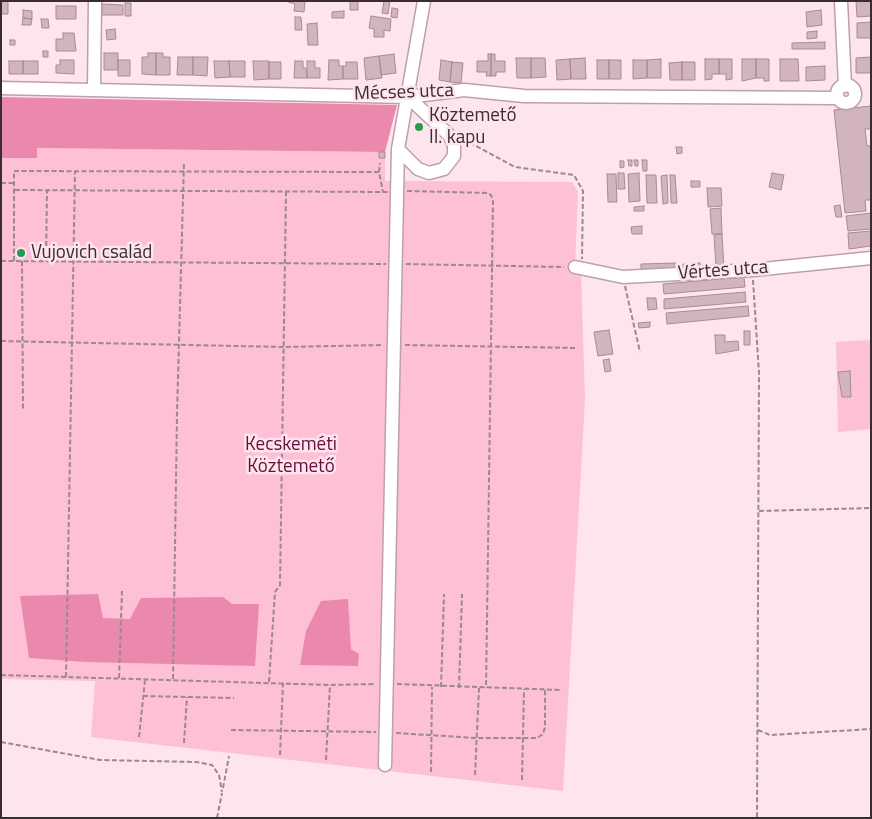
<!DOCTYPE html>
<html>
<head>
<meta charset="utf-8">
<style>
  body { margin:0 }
  #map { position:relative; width:872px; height:819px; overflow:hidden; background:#fee5ed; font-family:"Titillium Web",sans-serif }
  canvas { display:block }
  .frame { position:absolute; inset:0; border:2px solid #392d31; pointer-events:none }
</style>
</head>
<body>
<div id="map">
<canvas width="872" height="819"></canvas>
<div class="frame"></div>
</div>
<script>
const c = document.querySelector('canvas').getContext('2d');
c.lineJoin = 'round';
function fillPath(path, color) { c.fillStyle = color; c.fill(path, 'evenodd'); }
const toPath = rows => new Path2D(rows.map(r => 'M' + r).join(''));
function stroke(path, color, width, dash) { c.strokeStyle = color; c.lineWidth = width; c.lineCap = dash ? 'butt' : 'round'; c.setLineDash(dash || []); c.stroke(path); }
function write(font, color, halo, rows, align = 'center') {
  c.font = font + ' "Titillium Web",sans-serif'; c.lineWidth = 5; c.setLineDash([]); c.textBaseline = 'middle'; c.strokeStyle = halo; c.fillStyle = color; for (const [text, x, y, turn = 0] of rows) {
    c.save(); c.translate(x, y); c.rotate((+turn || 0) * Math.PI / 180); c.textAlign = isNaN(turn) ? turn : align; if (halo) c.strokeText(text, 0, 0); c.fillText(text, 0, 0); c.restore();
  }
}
const green = toPath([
  [37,148,385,152,385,181,572,182,578,192,575,267,581,271,585,399,563,791,91,737,95,681,1,679,1,158,37,158],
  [871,340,871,429,838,432,836,342]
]);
const forest = toPath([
  [1,97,397,105,385,152,37,148,37,158,1,158],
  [98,594,103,618,130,619,141,598,223,597,232,604,259,604,255,666,86,662,29,658,20,596],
  [348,599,351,649,359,654,358,666,300,665,306,631,321,601]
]);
const building = toPath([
  [1,1,8,1,8,14,1,14,1,1],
  [285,1,305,1,304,12,294,11,295,4,285,1],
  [350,1,358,1,358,10,350,10,350,1],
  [384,1,390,1,388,14,382,13,384,1],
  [856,1,871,1,871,16,857,17,856,1],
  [125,3,131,3,131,16,125,16,125,3],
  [102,4,123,5,123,15,102,15,102,4],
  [56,6,76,6,76,19,56,19,56,6],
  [392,8,398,9,397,18,391,17,392,8],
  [23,10,32,11,32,19,23,18,23,10],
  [821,10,822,25,807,27,806,12,821,10],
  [344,11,344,18,332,18,332,12,344,11],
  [371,16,391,19,390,31,384,30,384,37,374,37,374,29,369,28,371,16],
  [295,17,301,17,302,30,295,30,295,17],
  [23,18,32,19,31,25,22,25,23,18],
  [41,19,48,19,49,28,42,28,41,19],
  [871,22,871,38,857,38,857,23,871,22],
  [317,23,318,45,308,45,307,24,317,23],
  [115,29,116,39,107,40,106,30,115,29],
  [817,31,817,38,807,39,807,32,817,31],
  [63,33,74,33,76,51,56,51,56,39,63,39,63,33],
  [10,40,15,40,15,45,10,45,10,40],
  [825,42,825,49,792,49,792,43,825,42],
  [43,51,48,51,48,57,43,57,43,51],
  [104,53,118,53,118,70,104,70,104,53],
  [148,53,156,53,156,75,142,74,142,57,148,57,148,53],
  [156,53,163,53,163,57,170,57,170,75,156,75,156,53],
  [394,54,396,73,381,75,379,56,394,54],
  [488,54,491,54,491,76,486,76,487,72,477,72,477,61,488,61,488,54],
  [491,54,495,54,495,61,505,61,505,72,496,72,496,76,491,76,491,54],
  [379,56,382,78,366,80,364,58,379,56],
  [178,57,193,57,193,75,177,75,178,57],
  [193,57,208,57,207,76,193,75,193,57],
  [871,57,871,73,856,73,856,58,871,57],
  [516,58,531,58,531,78,517,78,516,58],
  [531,58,545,58,546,77,531,78,531,58],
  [585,58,586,79,571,79,570,59,585,58],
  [570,59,571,79,557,80,556,60,570,59],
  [661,59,661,78,647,78,647,60,661,59],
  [705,59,719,59,719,74,712,74,712,79,705,80,705,59],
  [719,59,732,59,732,79,726,80,726,74,719,74,719,59],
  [742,59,756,59,756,78,742,81,742,59],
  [756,59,769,59,769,81,764,81,764,78,756,78,756,59],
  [780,59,798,59,799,81,780,81,780,59],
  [60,60,74,60,74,74,56,73,56,65,60,65,60,60],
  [118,60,130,60,130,76,118,76,118,60],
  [329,60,339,60,339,66,343,66,343,79,328,80,329,60],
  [441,60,452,62,450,82,439,80,441,60],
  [597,60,609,60,609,79,597,79,597,60],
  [609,60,621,60,621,79,609,79,609,60],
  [633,60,647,60,647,78,633,79,633,60],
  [9,61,23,61,23,74,9,74,9,61],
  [23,61,38,61,38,74,23,74,23,61],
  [214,61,229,61,230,77,215,78,214,61],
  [229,61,245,61,245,77,230,77,229,61],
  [253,61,269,61,269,79,254,80,253,61],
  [295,61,303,61,303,68,306,68,307,78,294,78,295,61],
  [307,61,315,61,315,68,320,68,320,78,307,78,307,61],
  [269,62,281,62,281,79,269,79,269,62],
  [346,62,357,62,358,79,343,79,343,66,346,66,346,62],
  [452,62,463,63,461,83,450,82,452,62],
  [682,62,695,62,695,80,682,80,682,62],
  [682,62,682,80,670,80,669,63,682,62],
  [825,66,825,80,806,81,806,67,825,66],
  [871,106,871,129,865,129,867,146,871,146,871,200,865,200,866,211,845,213,834,110,871,106],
  [676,147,682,147,682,153,677,154,676,147],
  [379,152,385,152,385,158,379,158,379,152],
  [628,160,632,160,632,166,629,166,628,160],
  [634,160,638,160,638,166,635,166,634,160],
  [642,160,647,160,647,171,643,171,642,160],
  [620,161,624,161,624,167,620,168,620,161],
  [618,173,624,173,625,189,618,189,618,173],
  [639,173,640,201,629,202,628,174,639,173],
  [772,173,784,175,781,190,769,187,772,173],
  [607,174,616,174,617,202,608,202,607,174],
  [646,175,656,175,657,203,647,203,646,175],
  [667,175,668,203,663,204,661,176,667,175],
  [670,175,675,175,677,203,671,203,670,175],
  [691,181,700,181,700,187,691,187,691,181],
  [707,188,721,188,722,206,708,207,707,188],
  [840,205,842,217,836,217,834,206,840,205],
  [644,206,644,211,634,211,634,207,644,206],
  [721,208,722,234,712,234,710,209,721,208],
  [871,213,871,229,848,231,846,216,871,213],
  [642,226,642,234,632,234,631,227,642,226],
  [871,231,871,246,849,249,848,233,871,231],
  [722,234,724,268,716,268,714,235,722,234],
  [675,263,675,271,641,272,641,264,675,263],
  [700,263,701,269,683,270,683,264,700,263],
  [744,277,745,287,664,294,663,284,744,277],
  [745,292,746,302,664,309,664,299,745,292],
  [647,298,656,298,657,309,648,310,647,298],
  [748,306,749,316,667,324,666,313,748,306],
  [650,322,650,327,639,328,638,323,650,322],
  [609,330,613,354,598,356,594,332,609,330],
  [744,331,750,331,750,345,744,345,744,331],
  [715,335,725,335,725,342,738,341,739,350,716,354,715,335],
  [609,359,611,371,605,372,603,360,609,359],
  [850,371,851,397,842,397,838,372,850,371]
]);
const path = toPath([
  [463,139,515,167,574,175,583,191,582,259],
  [379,172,380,163],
  [1,183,14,183],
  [15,190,388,192],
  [407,191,488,193,491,195,493,201,486,688],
  [1,261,386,264],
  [14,261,14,171,379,172,383,192],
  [22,261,23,410],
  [46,261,47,191],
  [406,264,564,267],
  [753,280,759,373,757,818],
  [625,286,640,352],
  [1,341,284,347,383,345],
  [405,345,577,348],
  [759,511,871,508],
  [1,675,330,685,375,684],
  [66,677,75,172],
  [119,678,122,591],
  [173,679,177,414,184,162],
  [269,682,275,592,280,585,286,192],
  [397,684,562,690],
  [441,687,444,594],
  [459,688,462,594],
  [143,696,234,698],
  [231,730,376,732],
  [758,730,770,735,871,729],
  [396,733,476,738,537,738,543,734,545,727,545,690],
  [139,737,145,680],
  [1,742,100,760,196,762,212,765,219,775,222,792],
  [184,743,187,697],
  [280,755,283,683],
  [326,760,330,685],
  [431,772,432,687],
  [475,775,479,688],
  [522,780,524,689],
  [223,788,229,756],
  [217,818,222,793]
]);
const minor = toPath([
  [841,1,845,86],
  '837 94a9 9 0 1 1 18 0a9 9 0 1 1-18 0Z',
  [1,88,408,97,464,90,524,96,837,98],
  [94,89,95,1],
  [398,149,418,169,429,173,444,169,454,156,454,145,449,135,408,97],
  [575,267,623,277,753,270,871,258],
  [385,765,398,149,424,1]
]);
const markers = [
  [419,127,5,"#289750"],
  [21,253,5,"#289750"]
];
const streetNames = [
  ["Mécses utca",404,93,-2],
  ["Vértes utca",723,271,-4]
];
const poiNames = [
  ["Köztemető",429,116],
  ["II. kapu",429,138],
  ["Vujovich család",31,253]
];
const parkNames = [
  ["Kecskeméti",291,445],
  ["Köztemető",291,467]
];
fillPath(green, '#fdc0d4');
fillPath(forest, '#eb88ad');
fillPath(building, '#d2b4be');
stroke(building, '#a78b94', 1);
stroke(minor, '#bda0a9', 15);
stroke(path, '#9b898f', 2, [5, 2.5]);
stroke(minor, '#fff', 12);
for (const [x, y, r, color] of markers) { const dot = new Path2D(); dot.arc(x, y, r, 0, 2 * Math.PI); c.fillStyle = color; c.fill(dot); stroke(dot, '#fee5ed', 2); }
write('19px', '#392d31', '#fee5ed', streetNames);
write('19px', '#392d31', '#fee5ed', poiNames, 'left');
write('19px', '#670e3a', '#fee5ed', parkNames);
</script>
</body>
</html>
